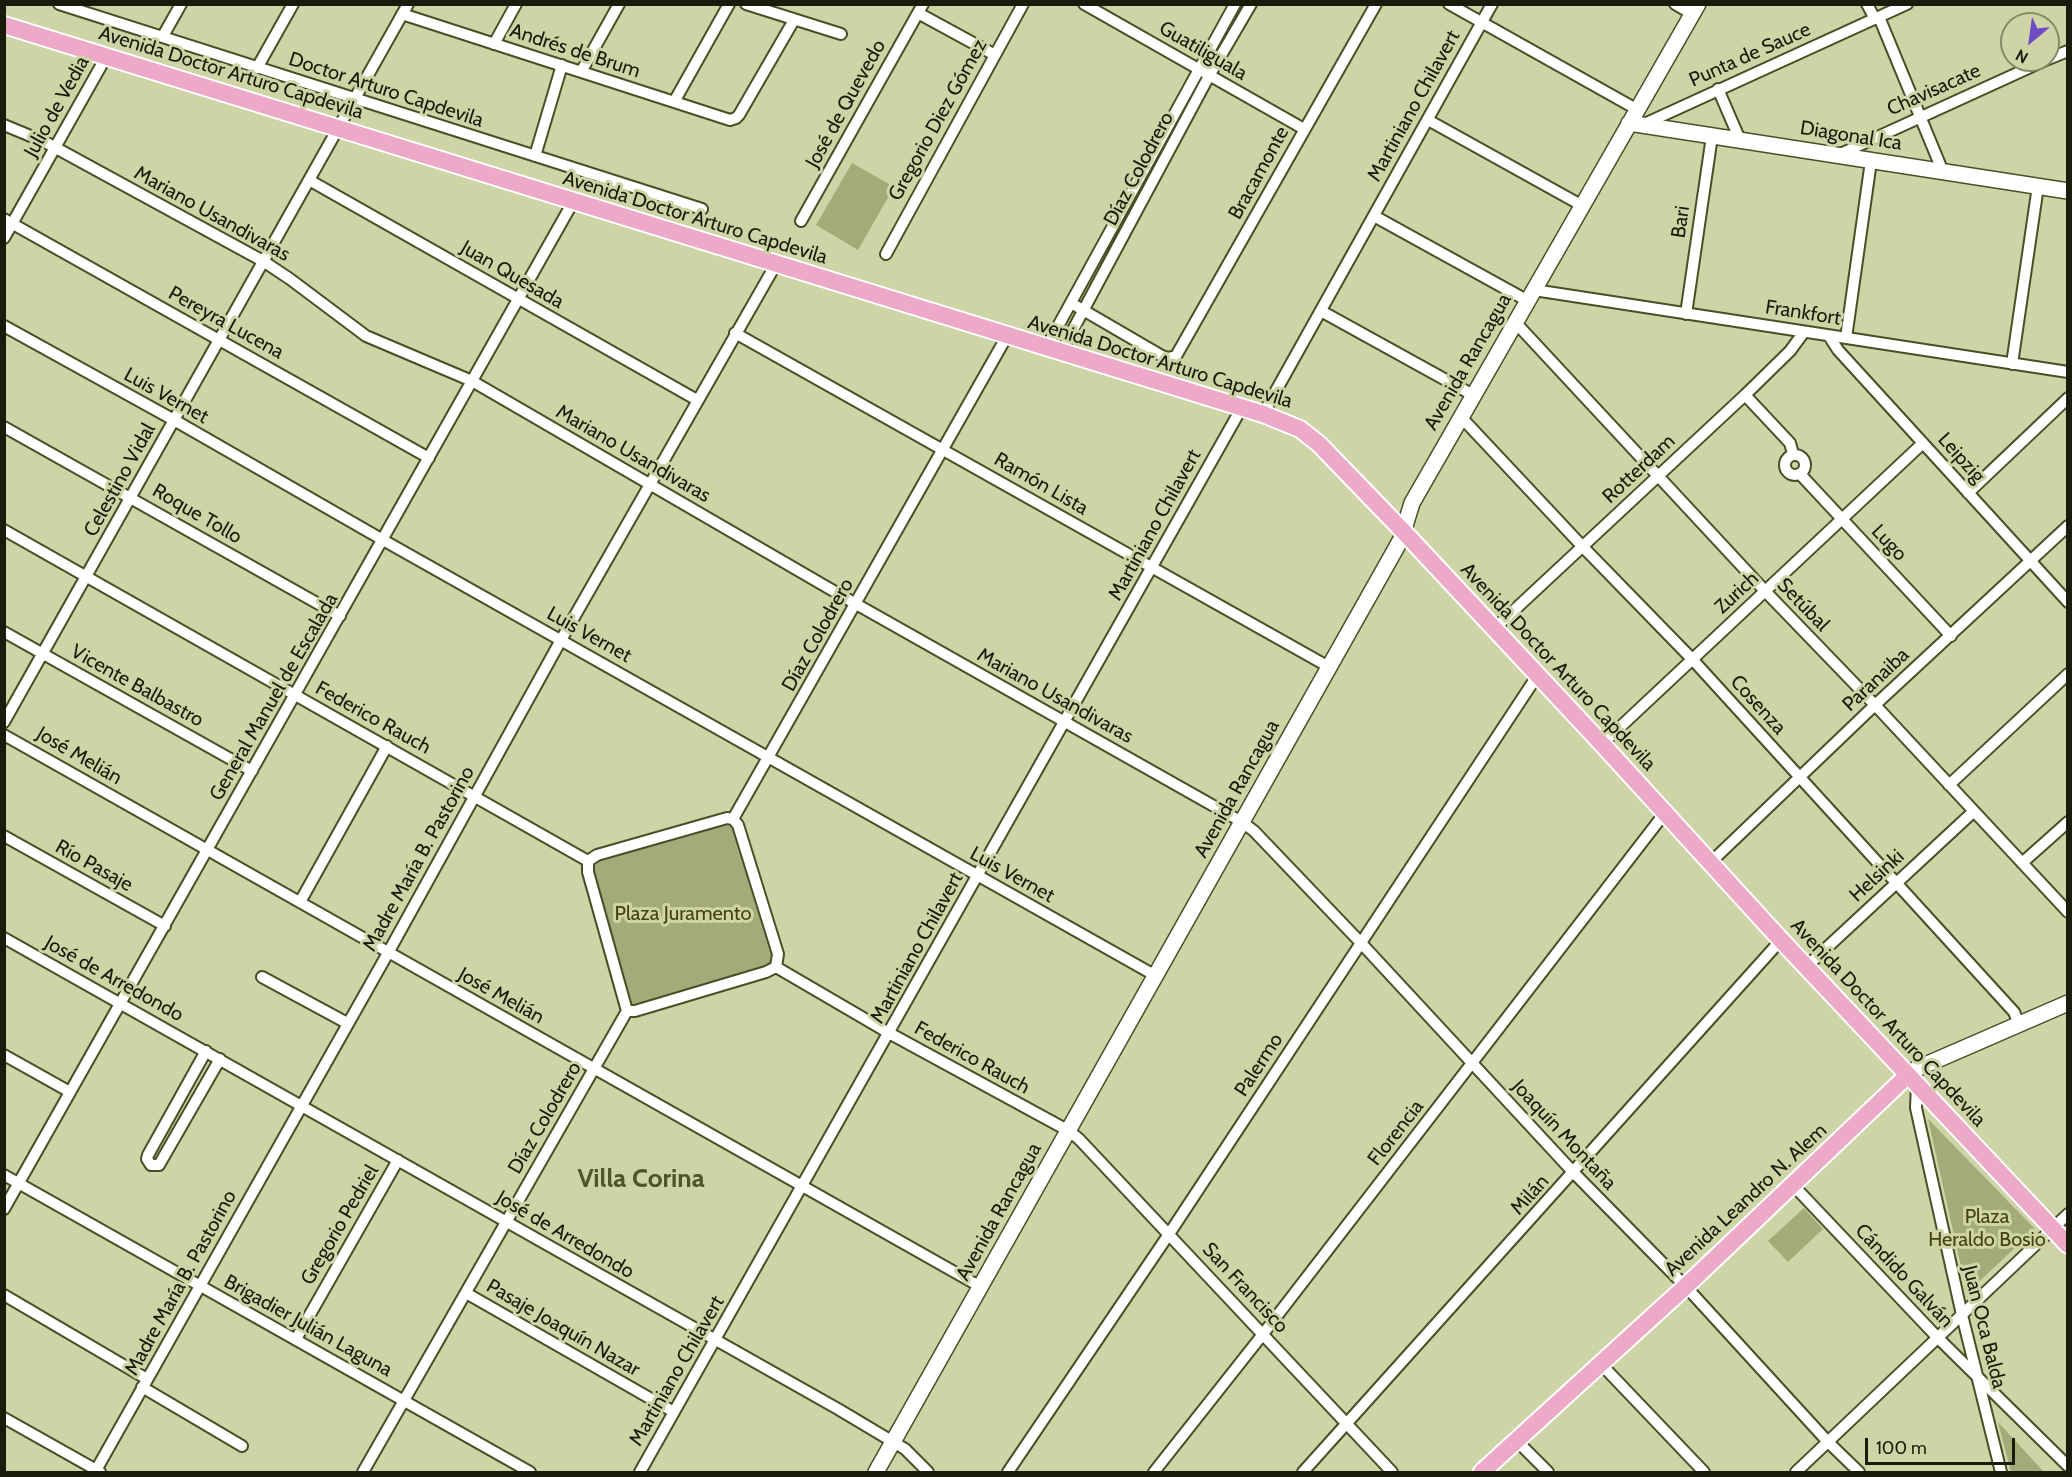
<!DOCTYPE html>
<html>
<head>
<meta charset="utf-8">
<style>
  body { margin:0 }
  #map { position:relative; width:2072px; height:1477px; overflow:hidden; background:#ced4a6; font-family:Cabin,sans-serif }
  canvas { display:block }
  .frame { position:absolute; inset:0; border:6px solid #1a1c0b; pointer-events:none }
  .north { position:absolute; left:2000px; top:12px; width:60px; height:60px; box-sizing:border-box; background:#ced4a6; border:2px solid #868a68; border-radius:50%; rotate:209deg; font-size:16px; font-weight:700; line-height:24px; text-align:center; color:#1a1c0b }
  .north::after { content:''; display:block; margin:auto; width:21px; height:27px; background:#6f4bc4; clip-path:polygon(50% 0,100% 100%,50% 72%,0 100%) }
  .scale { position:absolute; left:1865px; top:1438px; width:150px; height:27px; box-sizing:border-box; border:3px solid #1a1c0b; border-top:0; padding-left:8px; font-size:18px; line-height:21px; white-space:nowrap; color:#1a1c0b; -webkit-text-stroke:4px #ced4a6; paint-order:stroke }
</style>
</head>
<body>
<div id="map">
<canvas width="2072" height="1477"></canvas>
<div class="frame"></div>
<div class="north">N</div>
<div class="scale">100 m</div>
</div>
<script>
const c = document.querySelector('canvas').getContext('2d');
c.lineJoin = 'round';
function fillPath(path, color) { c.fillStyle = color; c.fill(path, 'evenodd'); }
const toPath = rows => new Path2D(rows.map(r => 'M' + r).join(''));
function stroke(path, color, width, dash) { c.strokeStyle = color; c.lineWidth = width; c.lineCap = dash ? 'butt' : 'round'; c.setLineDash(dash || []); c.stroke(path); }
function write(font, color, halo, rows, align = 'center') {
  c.font = font + ' Cabin,sans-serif'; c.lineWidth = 6; c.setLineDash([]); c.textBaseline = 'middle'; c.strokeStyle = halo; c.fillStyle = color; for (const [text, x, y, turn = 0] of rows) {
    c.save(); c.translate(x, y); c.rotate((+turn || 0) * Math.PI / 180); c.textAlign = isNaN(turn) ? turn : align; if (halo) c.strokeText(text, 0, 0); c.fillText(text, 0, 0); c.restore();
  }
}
const green = toPath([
  [852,163,894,187,858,250,816,225],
  [733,819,776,967,627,1011,588,861],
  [1928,1119,2035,1229,1967,1293],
  [1804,1208,1823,1229,1788,1262,1768,1241],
  [1998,1422,2044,1472,2011,1472]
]);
const street = toPath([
  [59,4,702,209],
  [746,4,841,34],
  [1084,4,1304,129],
  [1449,4,1638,110],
  [1675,4,1692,14],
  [1867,4,1875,19],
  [918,13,995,55],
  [402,14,730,120,736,118,739,115,794,20],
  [1879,17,1943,172],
  [163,36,181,4],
  [494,44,516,4],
  [2048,59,2068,51],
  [257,68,293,4],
  [581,72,619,4],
  [1718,89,1740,140],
  [674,102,729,4],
  [1428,120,1581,205],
  [4,125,45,142,263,261,290,279,366,336,472,381,856,604,1242,822,1254,831,1361,943,1574,1173,1689,1290,1828,1442,1859,1472],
  [1642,125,1907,4],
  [1838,155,2046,60],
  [535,156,562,65],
  [309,180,697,400],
  [1374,216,1528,301],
  [4,219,429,458],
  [801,221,923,4],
  [4,238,106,57],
  [886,254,1023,4],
  [1534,290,2068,372],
  [1071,303,1162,356,1168,358,1176,356,1376,4],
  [1321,311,1473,395],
  [1686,314,1712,136],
  [1515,322,1765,591,1875,705,2068,912],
  [4,326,174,420,383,540,1156,976],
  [735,333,1329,667],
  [1829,336,1838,350,2068,602],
  [1846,338,1871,161],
  [1046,348,1235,4],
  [1061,352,1209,76,1251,4],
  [2012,364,2038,186],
  [1745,395,1790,443,1793,454],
  [1263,414,1492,4],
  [1461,417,1582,546,1692,659,2014,1012,2019,1024],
  [4,427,340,616],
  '1785 465a10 10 0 1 1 20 0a10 10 0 1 1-20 0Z',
  [1800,474,1951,636],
  [1968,493,2068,398],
  [4,530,588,861],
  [1494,629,1745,395,1790,351,1804,332],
  [4,632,252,771],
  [4,722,408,4],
  [4,735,981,1287],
  [1602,744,1923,443],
  [1949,785,2068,674],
  [733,819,1007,336],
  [733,819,738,825,778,954,776,967],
  [4,836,165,926],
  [588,861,588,872,627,1011],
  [588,861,597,855,727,818,733,819],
  [1711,862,1875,705,2068,526],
  [2022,863,2068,822],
  [300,902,387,746],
  [4,938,838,1409,905,1449,928,1472],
  [776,967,889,1033,1069,1131,1079,1139,1392,1472],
  [1806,967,1973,812],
  [262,977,347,1023],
  [627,1011,635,1011,766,972,776,967],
  [206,1051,148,1155,147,1159,151,1165,159,1165,220,1059],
  [4,1055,70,1092],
  [1917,1084,1916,1108,1962,1315,2001,1472],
  [4,1175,530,1472],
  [1793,1185,1938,1338,2068,1466],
  [4,1209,573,202],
  [466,1293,674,1412],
  [4,1295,147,1379],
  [296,1339,398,1160],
  [1600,1363,1704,1472],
  [142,1387,242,1446],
  [4,1418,100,1472],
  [1516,1440,1548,1472],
  [95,1472,388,953,561,640,776,264],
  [363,1472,627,1011],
  [640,1472,1241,409],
  [1008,1472,1169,1234,1537,676],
  [1154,1472,1263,1334,1664,814],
  [1303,1472,1781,940],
  [1796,1472,2068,1214]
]);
const secondary = toPath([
  [1629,123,2068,191],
  [1908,1075,1916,1069,2068,1003],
  [876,1472,1395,550,1401,539,1412,503,1698,4]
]);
const primary = toPath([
  [4,25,1263,414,1300,429,1319,444,1403,531,1602,744,1781,940,2068,1245],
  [1482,1472,1685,1287,1908,1075]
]);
const streetNames = [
  ["Andrés de Brum",575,51,18],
  ["Guatiliguala",1203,51,30],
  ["Punta de Sauce",1750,55,-24],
  ["Avenida Doctor Arturo Capdevila",231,73,17],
  ["Doctor Arturo Capdevila",386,90,18],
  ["Chavisacate",1934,90,-24],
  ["José de Quevedo",846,104,-61],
  ["Martiniano Chilavert",1414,106,-61],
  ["Julio de Vedia",57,107,-61],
  ["Gregorio Diez Gómez",938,120,-61],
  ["Diagonal Ica",1851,136,9],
  ["Díaz Colodrero",1139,169,-62],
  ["Bracamonte",1259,173,-61],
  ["Mariano Usandivaras",212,214,29],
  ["Avenida Doctor Arturo Capdevila",695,218,17],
  ["Bari",1681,222,-82],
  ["Juan Quesada",512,275,30],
  ["Frankfort",1803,313,9],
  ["Pereyra Lucena",226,323,29],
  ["Avenida Doctor Arturo Capdevila",1160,362,17],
  ["Avenida Rancagua",1468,362,-60],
  ["Luis Vernet",166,396,29],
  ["Mariano Usandivaras",633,454,30],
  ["Leipzig",1961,458,48],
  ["Rotterdam",1639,469,-43],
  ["Celestino Vidal",120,480,-61],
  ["Ramón Lista",1041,484,30],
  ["Roque Tollo",197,514,30],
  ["Martiniano Chilavert",1155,525,-61],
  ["Lugo",1889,543,47],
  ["Zurich",1737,593,-43],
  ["Setúbal",1803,605,46],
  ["Luis Vernet",589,635,29],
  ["Díaz Colodrero",818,635,-61],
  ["Avenida Doctor Arturo Capdevila",1558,667,47],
  ["Paranaiba",1876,680,-43],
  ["Vicente Balbastro",137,686,29],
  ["Mariano Usandivaras",1055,696,29],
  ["General Manuel de Escalada",274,697,-60],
  ["Cosenza",1758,705,48],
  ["Federico Rauch",373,718,29],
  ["José Melián",79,756,30],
  ["Avenida Rancagua",1237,789,-61],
  ["Madre María B. Pastorino",419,859,-61],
  ["Río Pasaje",94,866,29],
  ["Luis Vernet",1012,875,29],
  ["Helsinki",1877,876,-43],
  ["Martiniano Chilavert",917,948,-61],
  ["José de Arredondo",114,979,29],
  ["José Melián",501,996,29],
  ["Avenida Doctor Arturo Capdevila",1888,1023,47],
  ["Federico Rauch",972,1058,29],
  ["Palermo",1259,1065,-57],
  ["Díaz Colodrero",545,1118,-60],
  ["Florencia",1396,1133,-52],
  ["Joaquín Montaña",1564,1135,47],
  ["Milán",1530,1195,-48],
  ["Avenida Leandro N. Alem",1746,1200,-43],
  ["Avenida Rancagua",999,1212,-61],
  ["Gregorio Pedriel",340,1225,-60],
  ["José de Arredondo",565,1235,30],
  ["Cándido Galván",1904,1276,47],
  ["Madre María B. Pastorino",181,1283,-61],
  ["San Francisco",1245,1288,47],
  ["Brigadier Julián Laguna",308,1326,29],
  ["Juan Oca Balda",1984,1327,76],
  ["Pasaje Joaquín Nazar",563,1328,30],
  ["Martiniano Chilavert",677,1371,-60]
];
const parkNames = [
  ["Plaza Juramento",683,914],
  ["Plaza",1987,1217],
  ["Heraldo Bosio",1987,1240]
];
const districtNames = [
  ["Villa Corina",641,1179]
];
fillPath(green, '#a5aa7a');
stroke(street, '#4b4e25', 14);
stroke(secondary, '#4b4e25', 18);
stroke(primary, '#fff', 20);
stroke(street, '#fff', 10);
stroke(secondary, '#fff', 15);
stroke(primary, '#eca9c8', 16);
write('20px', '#1a1c0b', '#ced4a6', streetNames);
write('20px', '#414410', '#ced4a6', parkNames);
write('bold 26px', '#50542b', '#ced4a6', districtNames);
</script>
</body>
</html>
